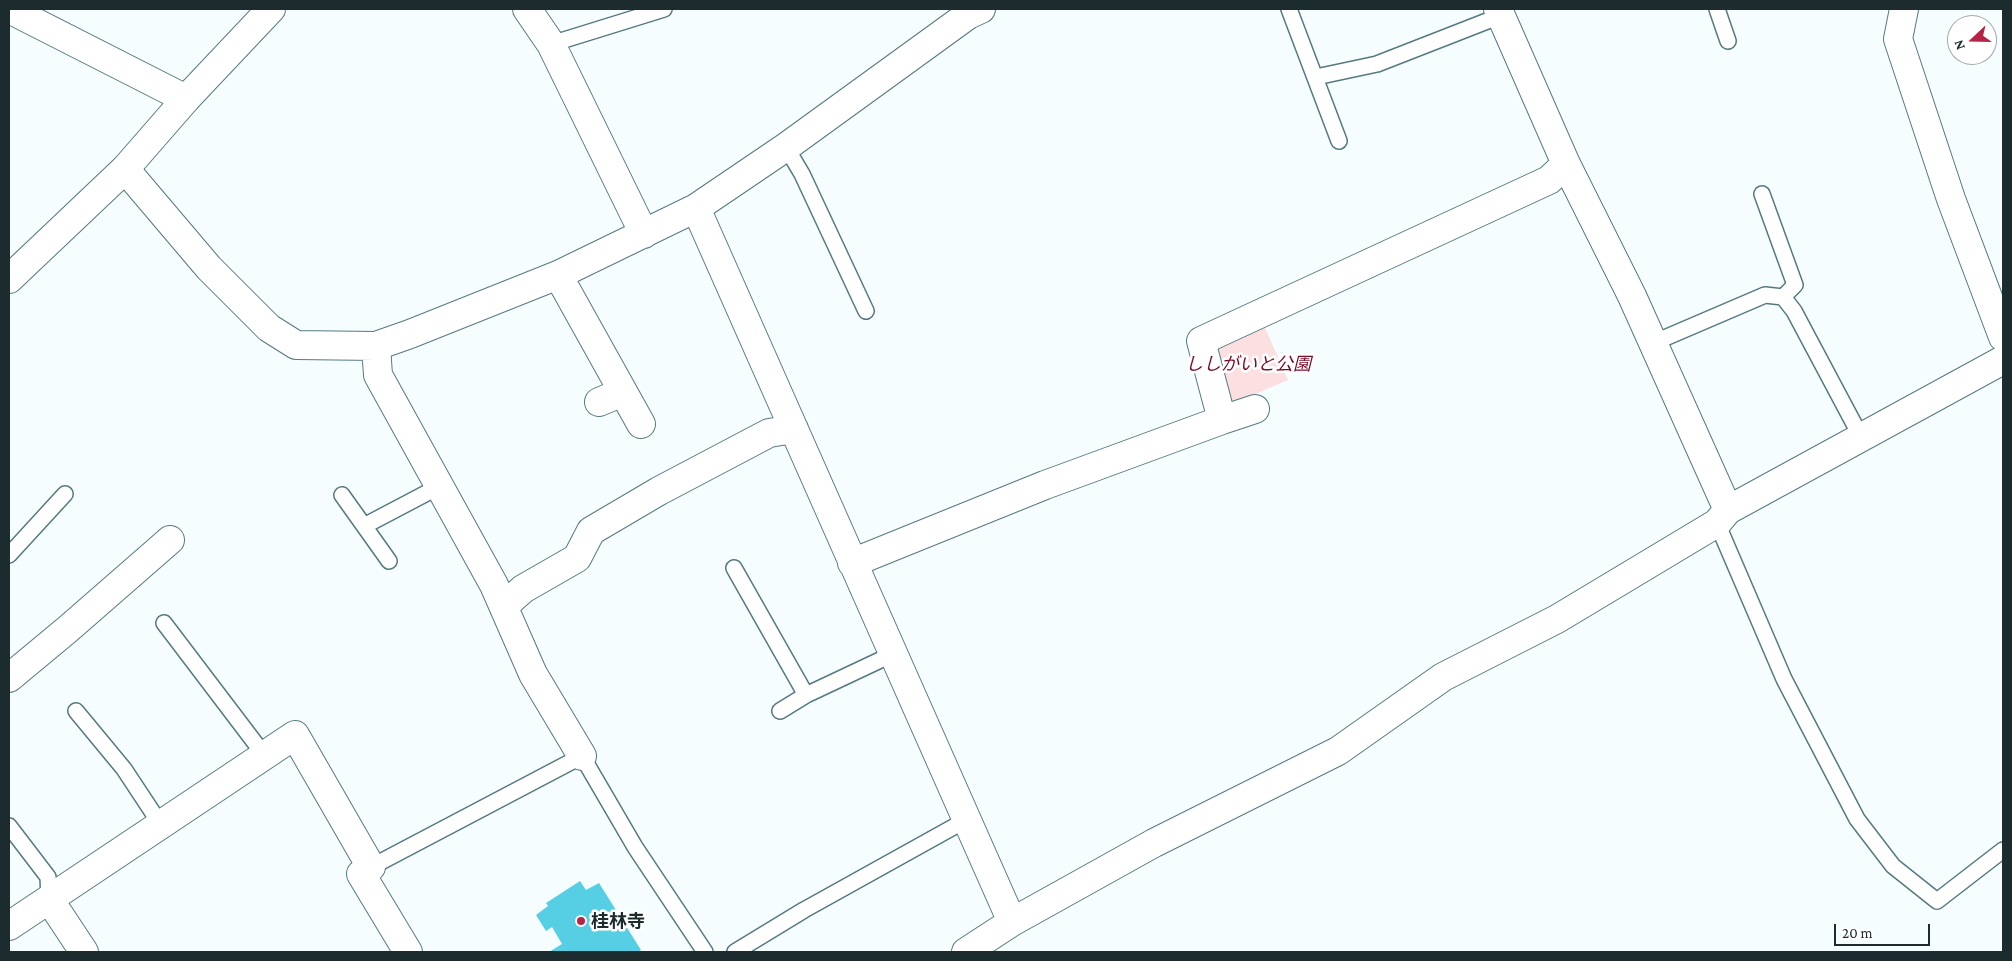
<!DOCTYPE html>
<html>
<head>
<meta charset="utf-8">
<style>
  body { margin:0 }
  #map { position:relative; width:2012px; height:961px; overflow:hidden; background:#f6fdff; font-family:"Crimson Pro",serif }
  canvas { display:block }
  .frame { position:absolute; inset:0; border:10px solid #1c2b2e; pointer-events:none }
  .north { position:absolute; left:1947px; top:15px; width:50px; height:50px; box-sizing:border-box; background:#fff; border:1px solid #a4aaab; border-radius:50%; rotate:249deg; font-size:14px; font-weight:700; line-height:20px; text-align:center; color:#1c2b2e }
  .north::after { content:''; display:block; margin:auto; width:18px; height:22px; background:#b52446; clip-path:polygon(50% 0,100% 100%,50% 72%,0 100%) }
  .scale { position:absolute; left:1834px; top:924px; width:96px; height:22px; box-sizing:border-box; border:2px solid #1c2b2e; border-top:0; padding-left:6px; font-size:15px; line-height:18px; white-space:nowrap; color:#1c2b2e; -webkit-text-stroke:4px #fff; paint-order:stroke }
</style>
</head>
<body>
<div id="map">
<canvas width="2012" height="961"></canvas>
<div class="frame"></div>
<div class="north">N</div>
<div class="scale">20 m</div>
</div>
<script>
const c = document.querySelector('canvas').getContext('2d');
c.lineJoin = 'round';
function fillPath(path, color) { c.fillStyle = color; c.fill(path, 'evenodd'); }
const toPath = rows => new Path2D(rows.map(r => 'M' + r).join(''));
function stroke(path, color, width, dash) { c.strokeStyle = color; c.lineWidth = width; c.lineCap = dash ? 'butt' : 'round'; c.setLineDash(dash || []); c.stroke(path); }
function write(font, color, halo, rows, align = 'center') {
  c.font = font + ' "Crimson Pro","Noto Sans JP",serif'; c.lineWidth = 5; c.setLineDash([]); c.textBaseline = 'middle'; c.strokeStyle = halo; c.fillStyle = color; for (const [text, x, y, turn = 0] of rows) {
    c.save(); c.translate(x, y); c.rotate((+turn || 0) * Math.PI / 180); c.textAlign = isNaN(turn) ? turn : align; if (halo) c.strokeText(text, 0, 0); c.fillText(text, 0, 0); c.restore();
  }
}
const green = toPath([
  [1263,323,1288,380,1237,402,1224,396,1214,353,1218,345]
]);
const building = toPath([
  [580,881,586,890,599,883,641,950,638,952,549,952,562,944,552,927,546,931,536,915,548,906,546,903]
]);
const lane = toPath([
  [1289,9,1339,141],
  [1717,9,1728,41],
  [551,44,664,9],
  [1316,77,1377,64,1500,16],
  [786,147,802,174,866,311],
  [1762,194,1795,285,1783,297],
  [1653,343,1765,295,1783,297,1794,311,1861,437],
  [342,495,389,561],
  [1717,523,1784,679,1857,819,1893,866,1937,901,2003,850],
  [364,526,440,486],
  [9,555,65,494],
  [734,568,806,695],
  [164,623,265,756],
  [76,711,124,769,161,825],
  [780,711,806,695,893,654],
  [9,826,48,877,49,899],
  [371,867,582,756,635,847,705,952],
  [735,952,804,910,966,820]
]);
const street = toPath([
  [9,9,186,99],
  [527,9,551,44,644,234],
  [1498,9,1566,164,1632,296,1728,510],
  [1904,9,1898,39,1951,199,2003,337],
  [125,169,209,268,269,328,296,345,376,346,410,334,558,275,696,208,786,147,968,15,981,9],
  [696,208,1012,922],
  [558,275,641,424],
  [376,346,378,375,494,585,533,674,582,756],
  [599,402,623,392],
  [1222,420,1255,409],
  [852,563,1045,485,1222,420,1201,341,1549,180,1566,164],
  [504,606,523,589,577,558,591,531,659,491,769,433,794,429],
  [9,678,68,629,170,540],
  [49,899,84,952],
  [9,926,295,735,371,867,361,874,408,952],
  [966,952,1012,922,1154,843,1338,751,1443,677,1557,619,1717,523,1728,510,2003,360]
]);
const secondary = toPath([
  [9,279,125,169,186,99,271,9]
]);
const markers = [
  [581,921,5,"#b52446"]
];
const parkNames = [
  ["ししがいと公園",1248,364]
];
const poiNames = [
  ["桂林寺",591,921]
];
fillPath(green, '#fce0e1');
fillPath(building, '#56cfe4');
stroke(lane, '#557981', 18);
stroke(street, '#557981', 30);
stroke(secondary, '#557981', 30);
stroke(lane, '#fff', 15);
stroke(street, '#fff', 28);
stroke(secondary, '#fff', 28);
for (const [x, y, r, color] of markers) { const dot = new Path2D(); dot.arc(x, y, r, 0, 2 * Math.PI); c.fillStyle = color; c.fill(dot); stroke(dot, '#fff', 2); }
write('italic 18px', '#7a0c29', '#fff', parkNames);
write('bold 18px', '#1c2b2e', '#fff', poiNames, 'left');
</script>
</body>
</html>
